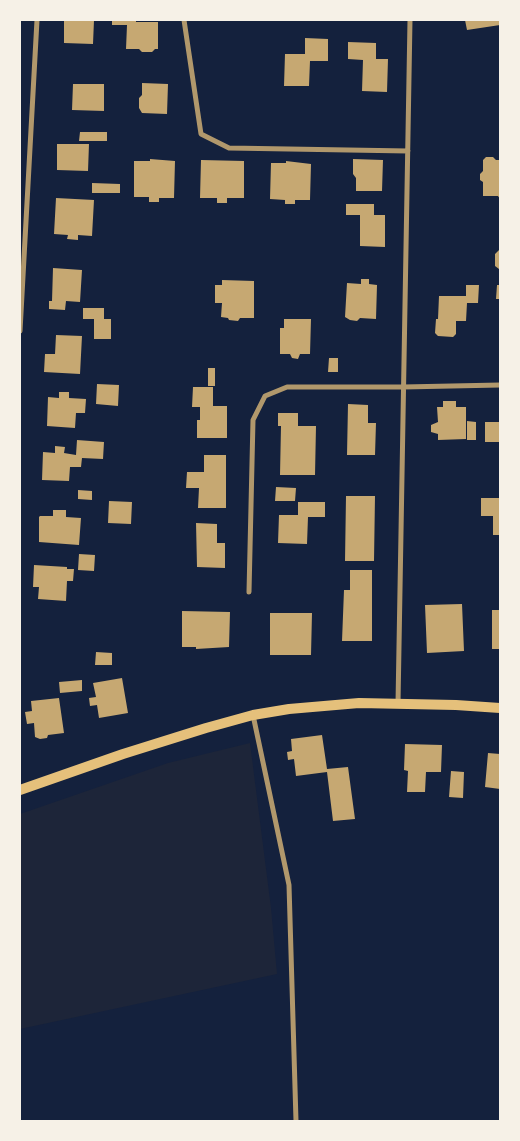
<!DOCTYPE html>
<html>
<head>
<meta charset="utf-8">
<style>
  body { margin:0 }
  #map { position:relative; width:520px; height:1141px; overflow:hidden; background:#14213d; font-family:"IBM Plex Sans",sans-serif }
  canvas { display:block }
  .frame { position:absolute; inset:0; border:21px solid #f6f1e7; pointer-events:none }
</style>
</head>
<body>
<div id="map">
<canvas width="520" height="1141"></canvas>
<div class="frame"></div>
</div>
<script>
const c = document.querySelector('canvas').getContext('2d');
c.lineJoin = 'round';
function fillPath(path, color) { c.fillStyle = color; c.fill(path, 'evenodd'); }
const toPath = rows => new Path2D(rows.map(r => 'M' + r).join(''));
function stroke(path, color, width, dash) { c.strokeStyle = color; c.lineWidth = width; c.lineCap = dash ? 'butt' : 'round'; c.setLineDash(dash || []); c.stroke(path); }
const green = toPath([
  [250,743,271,908,277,974,20,1029,20,814,168,763]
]);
const building = toPath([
  [64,20,94,20,93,44,64,43],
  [112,20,136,20,136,22,158,22,158,49,155,49,152,52,142,52,139,49,126,49,127,25,112,25],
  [465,20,500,20,500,25,467,30],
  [305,38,328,39,328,61,310,61,309,86,284,86,285,54,305,54],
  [348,42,376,43,376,59,388,59,387,92,362,91,363,60,348,59],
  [142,83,168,84,167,114,142,113,139,108,139,98,142,95],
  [73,84,104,84,104,111,72,110],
  [80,132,107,132,107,141,79,141],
  [57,144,89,144,88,171,57,170],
  [486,157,493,157,496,160,500,160,500,199,498,196,483,196,483,182,480,180,480,174,483,171,483,160],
  [150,159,175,161,174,198,159,198,159,202,149,202,149,197,134,197,134,161,150,161],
  [353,159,383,160,382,191,356,191,356,178,353,174],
  [201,160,244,161,244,198,227,198,227,203,217,203,217,198,200,198],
  [286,161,311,164,310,200,295,200,295,204,285,204,285,200,270,199,271,163,286,163],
  [92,183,120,184,120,193,92,193],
  [56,198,94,200,92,236,78,235,78,240,67,239,68,235,54,234],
  [346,204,374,204,374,215,385,215,385,247,360,246,360,215,346,215],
  [500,249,500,269,499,269,495,266,495,254],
  [53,268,82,270,80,302,66,301,65,310,49,309,49,301,52,301],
  [361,279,369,279,369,284,377,285,376,319,360,318,357,321,350,320,345,317,347,283,361,284],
  [222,280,254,281,254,318,240,318,238,321,229,320,228,318,221,317,222,303,215,303,215,285,222,285],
  [466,285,479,285,478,303,467,303,466,321,456,321,456,334,453,337,438,336,435,333,436,319,438,319,439,296,466,296],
  [497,285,500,285,500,299,496,299],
  [83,308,104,308,104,319,111,319,111,339,94,339,94,319,83,319],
  [284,319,311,319,310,354,300,354,298,359,292,358,290,354,280,354,280,328,284,328],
  [56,335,82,336,80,374,44,372,45,354,55,354],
  [329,358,338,358,338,372,328,372],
  [208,368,215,368,215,386,208,386],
  [97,384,119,385,118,406,96,404],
  [193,387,213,387,213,406,227,406,227,438,197,438,197,420,200,420,200,407,192,407],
  [59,392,69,392,69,398,86,399,85,413,76,413,75,428,47,426,48,397,59,398],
  [443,401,456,401,456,407,466,407,466,439,438,440,438,434,431,432,431,425,438,422,437,407,443,407],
  [348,404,368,405,368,423,376,423,375,455,347,455],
  [278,413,298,413,298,426,316,426,315,475,280,475,281,426,278,426],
  [467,421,476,422,476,440,467,440],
  [485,422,500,422,500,442,485,442],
  [77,440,104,442,103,459,82,458,81,467,70,467,69,481,42,480,43,452,55,453,55,446,65,447,64,453,76,455],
  [204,455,226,455,226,508,198,508,199,488,186,488,187,472,204,472],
  [276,487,296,488,295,501,275,501],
  [78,490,92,491,92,500,78,499],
  [346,496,375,496,374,561,345,561],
  [481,498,500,498,500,535,493,535,493,516,481,516],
  [109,501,132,502,131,524,108,523],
  [298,502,325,502,325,517,308,517,307,544,278,543,279,515,298,515],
  [53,510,66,510,66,517,81,518,79,545,39,542,39,517,40,516,53,516],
  [196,523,217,524,217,543,225,543,225,568,197,567],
  [79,554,95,555,94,571,78,570],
  [34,565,67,567,67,569,74,569,73,581,67,581,66,601,38,599,39,587,33,587],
  [350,570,372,570,372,641,342,641,344,590,350,590],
  [462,604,464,651,427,653,425,605],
  [492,610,500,610,500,649,492,649],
  [182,611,230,612,229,647,196,649,196,647,182,647],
  [270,613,312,613,311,655,270,655],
  [96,652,112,653,112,665,95,665],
  [122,678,128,713,99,718,97,705,90,706,89,698,96,697,93,683],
  [82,680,82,691,60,693,59,682],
  [59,698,64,733,48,735,47,738,40,739,35,737,34,723,27,724,25,712,32,711,31,701],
  [322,735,327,769,348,767,355,819,333,821,327,772,296,776,294,759,288,760,287,752,292,751,291,739],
  [405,744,442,745,441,772,426,772,425,792,407,792,408,771,404,770],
  [488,753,500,754,500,789,485,787],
  [451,771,464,772,463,798,449,797]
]);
const minor = toPath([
  [184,20,201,134,229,148,408,151],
  [20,331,37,20],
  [249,592,253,420,265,396,287,387,403,387,500,385],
  [398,703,410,20],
  [253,715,289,885,296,1121]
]);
const secondary = toPath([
  [20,790,123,754,206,728,253,715,289,709,359,703,456,705,500,708]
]);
fillPath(green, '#1d2539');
fillPath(building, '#c6a872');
stroke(minor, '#b1986c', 5);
stroke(secondary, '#e5c07b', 10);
</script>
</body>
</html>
